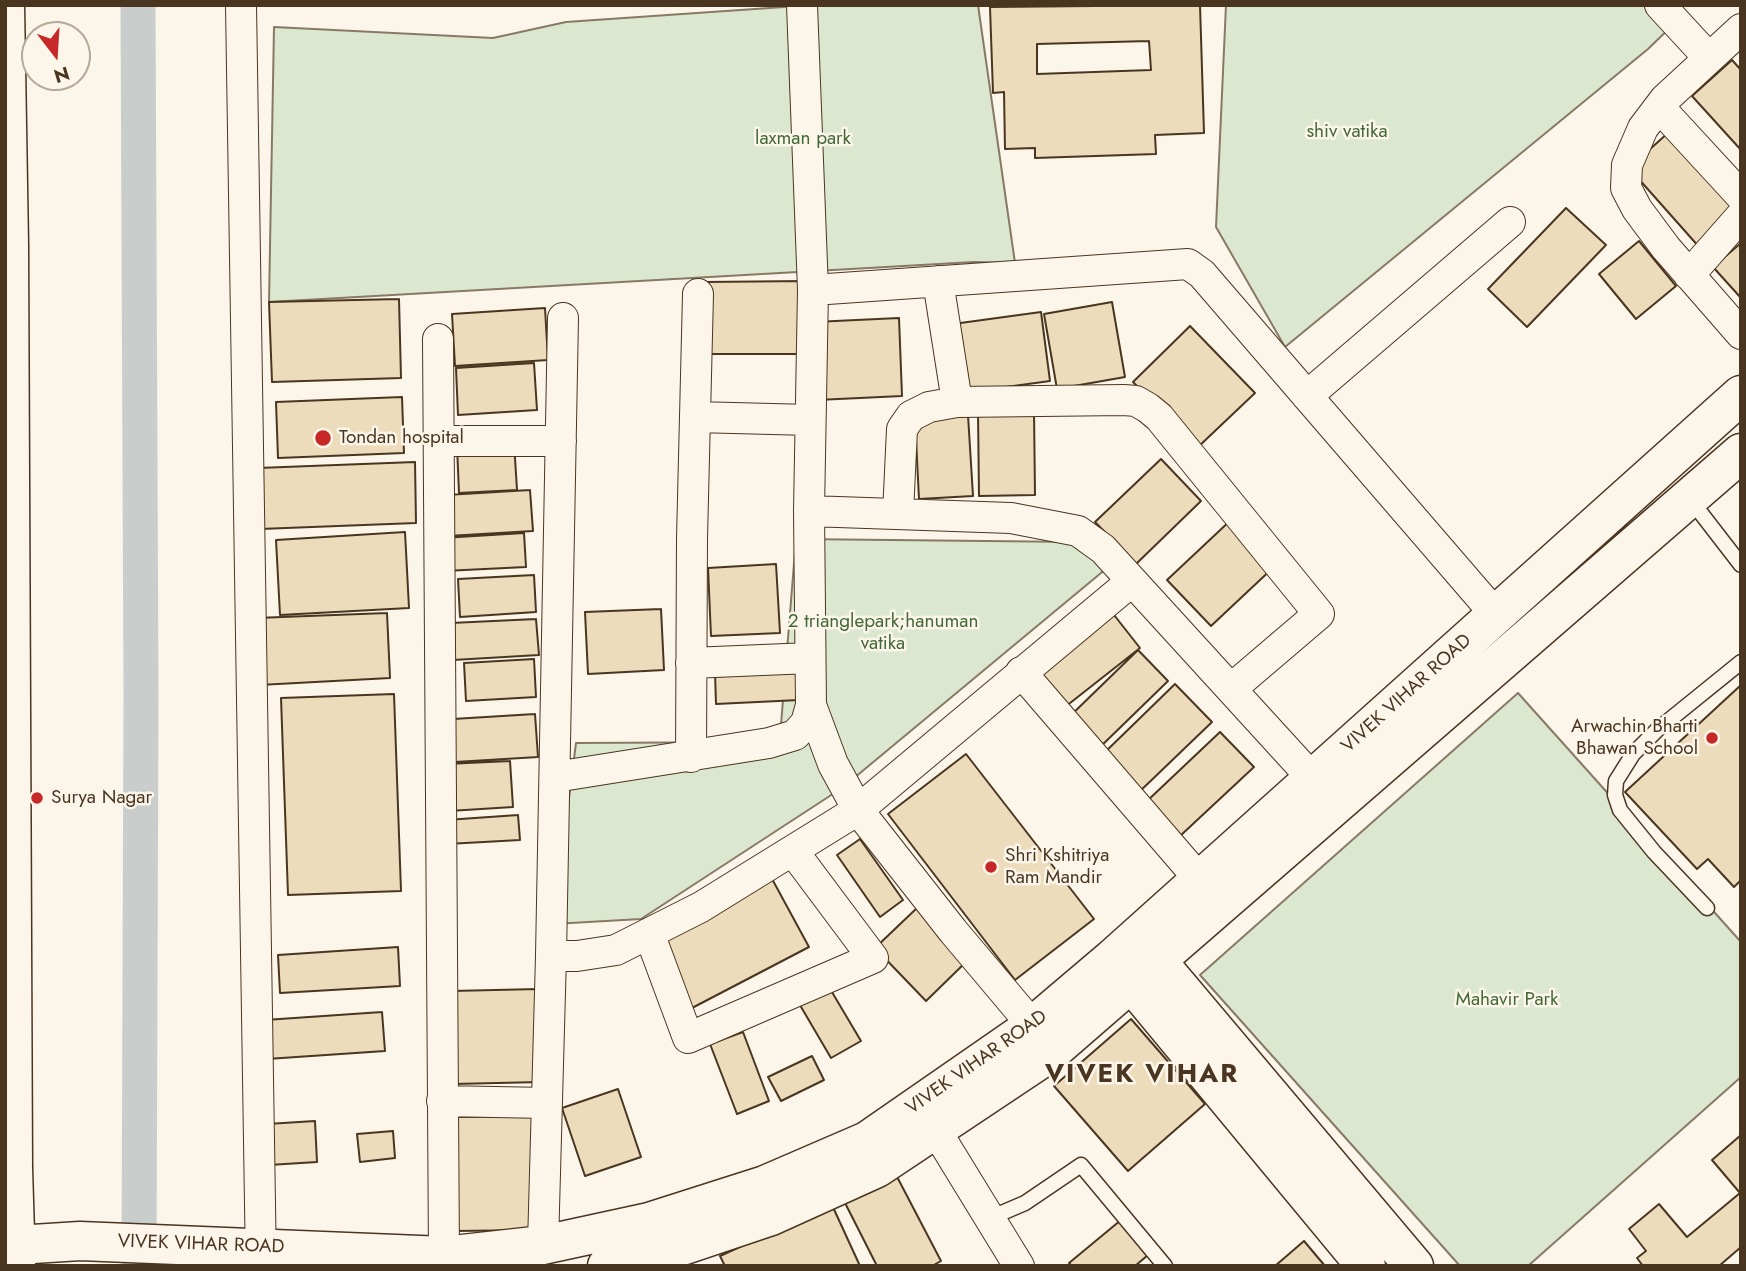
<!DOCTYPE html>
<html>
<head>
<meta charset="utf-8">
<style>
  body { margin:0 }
  #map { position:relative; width:1746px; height:1271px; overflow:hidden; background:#fbf6e9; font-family:Jost,sans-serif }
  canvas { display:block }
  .frame { position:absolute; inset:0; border:7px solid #4a3520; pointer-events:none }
  .north { position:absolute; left:21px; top:21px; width:70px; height:70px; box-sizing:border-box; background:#fbf6e9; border:2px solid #b4a999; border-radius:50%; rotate:163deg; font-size:19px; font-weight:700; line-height:28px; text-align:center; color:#4a3520 }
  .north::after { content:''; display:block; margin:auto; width:24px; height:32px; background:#c62828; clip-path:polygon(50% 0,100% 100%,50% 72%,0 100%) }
</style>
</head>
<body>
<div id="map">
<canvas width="1746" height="1271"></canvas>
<div class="frame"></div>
<div class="north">N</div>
</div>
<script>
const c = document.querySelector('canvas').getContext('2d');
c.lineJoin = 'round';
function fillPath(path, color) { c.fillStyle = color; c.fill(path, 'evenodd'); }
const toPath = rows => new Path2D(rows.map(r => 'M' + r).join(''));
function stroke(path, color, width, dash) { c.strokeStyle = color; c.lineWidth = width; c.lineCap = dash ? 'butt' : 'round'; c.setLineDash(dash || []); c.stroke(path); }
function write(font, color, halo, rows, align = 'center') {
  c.font = font + ' Jost,sans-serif'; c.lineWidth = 5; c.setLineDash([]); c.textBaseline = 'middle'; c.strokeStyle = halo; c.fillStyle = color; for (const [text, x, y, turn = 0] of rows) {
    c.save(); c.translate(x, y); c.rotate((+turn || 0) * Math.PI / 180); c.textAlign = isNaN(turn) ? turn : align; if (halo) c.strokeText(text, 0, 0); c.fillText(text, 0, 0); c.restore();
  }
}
const green = toPath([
  [813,5,978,5,1015,263,974,262,269,302,274,27,493,38,566,22,813,5],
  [1226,5,1667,5,1679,19,1648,49,1285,347,1216,227,1226,5],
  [796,539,1080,542,1107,568,842,788,641,919,553,924,576,743,767,742,780,737,796,539],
  [1518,693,1741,942,1741,1077,1528,1266,1460,1266,1200,975,1518,693]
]);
const canal = toPath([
  [138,5,141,694,139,1266]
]);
const building = toPath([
  [1200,5,1204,133,1155,135,1156,154,1035,158,1035,148,1005,149,1004,92,993,93,990,7,1200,5],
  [1149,41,1151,70,1037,74,1037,44,1149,41],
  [1732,60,1741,70,1741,150,1692,96,1732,60],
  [1669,132,1740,212,1700,248,1629,168,1669,132],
  [1566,208,1606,245,1527,327,1488,289,1566,208],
  [1639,241,1676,286,1636,319,1599,274,1639,241],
  [1741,243,1741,298,1713,267,1741,243],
  [806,281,806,354,705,354,705,282,806,281],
  [399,299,401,378,272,382,269,302,399,299],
  [1112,302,1125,377,1057,389,1044,314,1112,302],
  [545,308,548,360,455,366,452,314,545,308],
  [1041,312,1050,381,962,393,953,324,1041,312],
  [899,318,902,396,817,400,814,322,899,318],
  [1190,326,1255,393,1197,448,1133,382,1190,326],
  [534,363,537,410,458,415,456,368,534,363],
  [402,397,404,453,278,458,276,402,402,397],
  [1034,411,1035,495,979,496,978,412,1034,411],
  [968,415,973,496,919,499,915,419,968,415],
  [514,442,517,490,459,493,457,446,514,442],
  [1161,459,1201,501,1136,564,1095,522,1161,459],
  [415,462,416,523,260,529,258,468,415,462],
  [530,490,533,531,448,536,446,495,530,490],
  [1233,518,1277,564,1211,626,1167,580,1233,518],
  [405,532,409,608,280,615,276,540,405,532],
  [524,533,526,567,444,571,442,538,524,533],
  [776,564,780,633,711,636,708,568,776,564],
  [534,575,536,612,460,617,458,579,534,575],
  [1107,606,1140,648,1065,707,1032,665,1107,606],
  [661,609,664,670,588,674,585,612,661,609],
  [387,613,390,678,259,685,256,618,387,613],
  [536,619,539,655,453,660,451,623,536,619],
  [1138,650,1168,681,1096,751,1066,720,1138,650],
  [534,659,536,697,466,701,464,663,534,659],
  [797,668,799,700,716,704,715,672,797,668],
  [1175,684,1212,722,1136,795,1100,757,1175,684],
  [1741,685,1741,880,1734,887,1708,859,1697,869,1625,792,1741,685],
  [394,694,401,891,288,895,281,698,394,694],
  [535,714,538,757,455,762,453,719,535,714],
  [1220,732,1254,767,1179,837,1146,802,1220,732],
  [966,754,1094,919,1015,980,888,814,966,754],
  [510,761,513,807,449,811,446,764,510,761],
  [518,815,520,840,447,844,446,820,518,815],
  [860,839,903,900,880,917,837,855,860,839],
  [771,877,809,947,692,1008,655,938,771,877],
  [918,907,969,959,926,1001,875,948,918,907],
  [398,947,400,986,280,993,278,955,398,947],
  [826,982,861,1041,831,1058,797,1000,826,982],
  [539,989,541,1082,453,1084,451,991,539,989],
  [382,1012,385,1051,267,1059,265,1020,382,1012],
  [1131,1019,1205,1104,1128,1171,1054,1086,1131,1019],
  [743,1032,769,1101,737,1114,710,1044,743,1032],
  [812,1056,824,1080,781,1101,768,1077,812,1056],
  [618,1089,641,1157,585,1176,562,1108,618,1089],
  [538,1116,538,1230,453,1231,452,1117,538,1116],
  [315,1121,317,1162,269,1165,267,1124,315,1121],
  [393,1131,395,1158,360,1162,357,1134,393,1131],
  [1741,1135,1741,1247,1719,1266,1643,1266,1637,1258,1646,1251,1629,1229,1659,1204,1687,1237,1740,1193,1712,1160,1741,1135],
  [894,1171,941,1261,932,1266,877,1266,842,1197,894,1171],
  [832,1205,860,1266,725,1266,720,1256,832,1205],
  [1121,1220,1148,1255,1135,1266,1072,1266,1069,1263,1121,1220],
  [1304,1241,1325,1266,1275,1266,1304,1241]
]);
const lane = toPath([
  [1690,499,1741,565],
  [1707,908,1654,852,1620,810,1615,795,1616,781,1633,754,1657,730,1741,662],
  [990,1218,1025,1203,1081,1165,1165,1266]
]);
const street = toPath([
  [241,5,261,1266],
  [802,5,813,290],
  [1660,5,1708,57],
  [1741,29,1665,99,1643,128,1627,165,1626,188,1637,209,1666,248,1741,334],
  [1659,107,1741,196],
  [1689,275,1741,216],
  [938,281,957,402,1124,400,1136,401,1148,408,1159,417,1319,614,1231,689],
  [438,339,444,1256],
  [1307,396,1510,222],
  [695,417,810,420],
  [439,441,561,441],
  [809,511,1011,518,1078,531,1103,549,1313,779],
  [898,514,902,429,911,416,929,407,957,402],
  [691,663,810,658],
  [1021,672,1200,880],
  [811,705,833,764,858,810,953,931,1033,1026],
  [691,757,692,539,698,294],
  [555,777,769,743,795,735,806,723,811,705,809,511,813,290,1188,264,1202,274,1496,615],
  [649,933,688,1038,873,958,793,851],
  [551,956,577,956,616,950,701,907,858,810,1132,581],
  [442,1101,547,1103],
  [924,1111,1019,1266],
  [543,1245,551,956,563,318]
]);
const secondary = toPath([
  [5,5,9,245,13,1168,16,1266],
  [1140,941,1414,1266],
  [1115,963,1366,1266],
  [5,1249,17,1245,80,1241,444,1256,543,1245,649,1222,765,1185,867,1141,1033,1026,1112,959,1741,395],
  [607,1266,652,1256,771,1216,877,1168,1051,1052,1741,453]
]);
const markers = [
  [323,438,9,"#c62828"],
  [1712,738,7,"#c62828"],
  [37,798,7,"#c62828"],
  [991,867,7,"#c62828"]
];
const parkNames = [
  ["shiv vatika",1347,132],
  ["laxman park",803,139],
  ["2 trianglepark;hanuman",883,622],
  ["vatika",883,644],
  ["Mahavir Park",1507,1000]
];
const poiNames = [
  ["Tondan hospital",339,438],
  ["Arwachin Bharti",1698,727,"right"],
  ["Bhawan School",1698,749,"right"],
  ["Surya Nagar",51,798],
  ["Shri Kshitriya",1005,856],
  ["Ram Mandir",1005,878]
];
const streetNames = [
  ["VIVEK VIHAR ROAD",1407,694,-42],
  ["VIVEK VIHAR ROAD",977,1063,-35],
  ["VIVEK VIHAR ROAD",201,1245,2]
];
const districtNames = [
  ["VIVEK VIHAR",1142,1076]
];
fillPath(green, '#dce7d0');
stroke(green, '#887966', 2);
stroke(canal, '#c9cecd', 35);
fillPath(building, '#ecdcbc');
stroke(building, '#4a3520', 2);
stroke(lane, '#4a3520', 17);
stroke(street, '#4a3520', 32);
stroke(secondary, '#4a3520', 41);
stroke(lane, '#fbf6e9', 14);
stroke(street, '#fbf6e9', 30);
stroke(secondary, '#fbf6e9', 38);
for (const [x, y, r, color] of markers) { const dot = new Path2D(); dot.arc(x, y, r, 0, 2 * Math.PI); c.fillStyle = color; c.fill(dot); stroke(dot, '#fbf6e9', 2.5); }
write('19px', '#436837', '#fbf6e9', parkNames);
write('19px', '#4a3520', '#fbf6e9', poiNames, 'left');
write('19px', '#4a3520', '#fbf6e9', streetNames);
c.letterSpacing = '2px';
write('bold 26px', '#4a3520', '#fbf6e9', districtNames);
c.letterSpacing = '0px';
</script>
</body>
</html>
